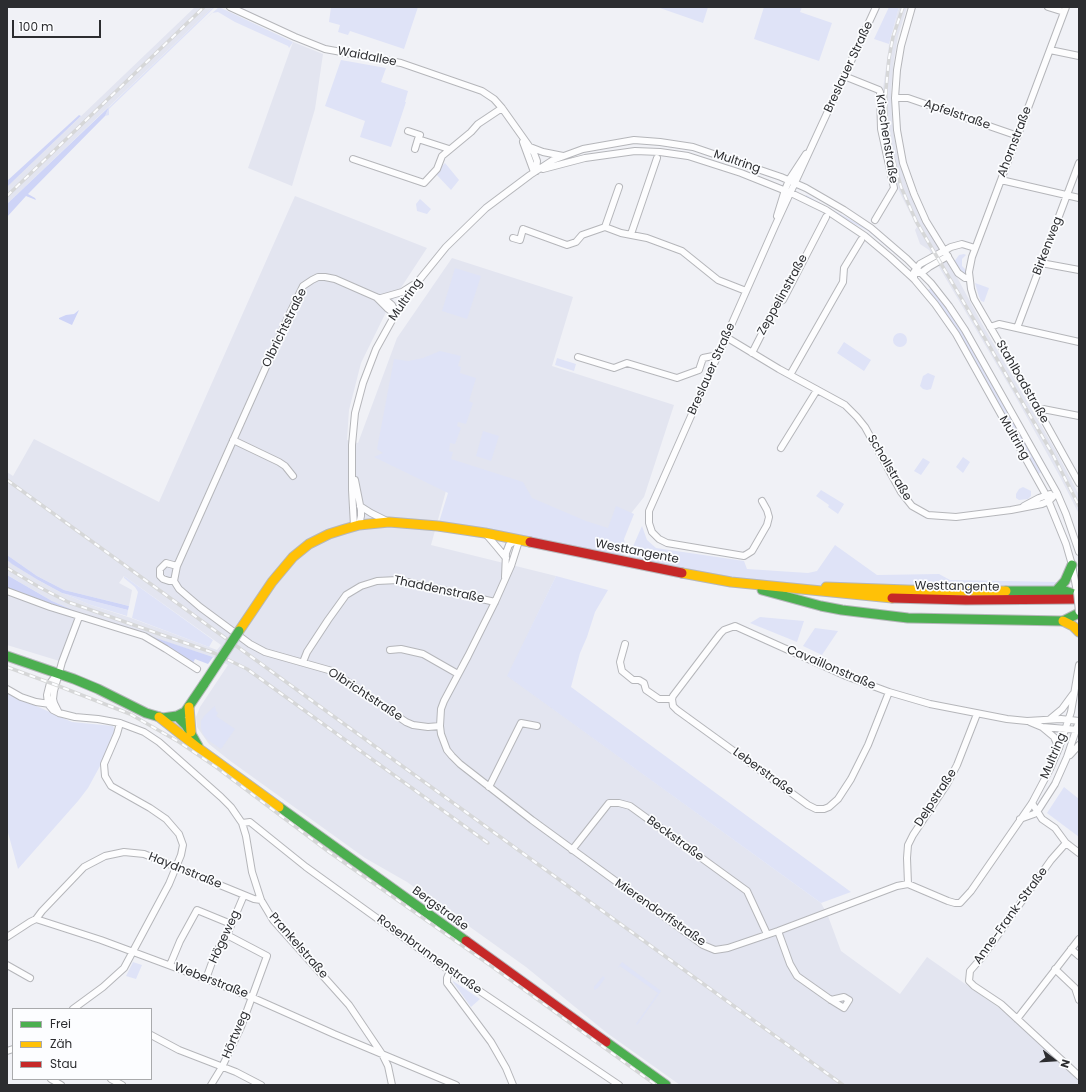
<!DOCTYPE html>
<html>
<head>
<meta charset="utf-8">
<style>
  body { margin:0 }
  #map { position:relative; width:1086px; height:1092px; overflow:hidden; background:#f0f1f6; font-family:Poppins,sans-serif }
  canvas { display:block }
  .frame { position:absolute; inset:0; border:8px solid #2c2d30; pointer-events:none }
  .legend { position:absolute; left:12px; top:1008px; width:140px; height:72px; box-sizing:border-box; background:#fcfdff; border:1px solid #a9aaac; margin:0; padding:5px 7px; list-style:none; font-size:12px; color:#2c2d30 }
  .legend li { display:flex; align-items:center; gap:8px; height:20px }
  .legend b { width:20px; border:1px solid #a9aaac }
  .north { position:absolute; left:1034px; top:1040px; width:40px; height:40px; -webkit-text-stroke:3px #fcfdff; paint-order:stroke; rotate:107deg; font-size:11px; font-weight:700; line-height:16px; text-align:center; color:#2c2d30 }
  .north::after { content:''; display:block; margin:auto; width:14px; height:18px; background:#2c2d30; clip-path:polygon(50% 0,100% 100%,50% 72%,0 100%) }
  .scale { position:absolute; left:12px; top:20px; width:89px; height:18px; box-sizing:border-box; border:2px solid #2c2d30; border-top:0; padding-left:5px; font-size:12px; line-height:14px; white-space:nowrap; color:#2c2d30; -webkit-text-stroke:3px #fcfdff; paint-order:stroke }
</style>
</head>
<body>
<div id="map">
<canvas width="1086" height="1092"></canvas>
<div class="frame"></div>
<ul class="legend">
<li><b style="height:5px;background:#4caf50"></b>Frei</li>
<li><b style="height:5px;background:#ffc107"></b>Zäh</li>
<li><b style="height:5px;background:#c62828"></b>Stau</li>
</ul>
<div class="north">N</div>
<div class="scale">100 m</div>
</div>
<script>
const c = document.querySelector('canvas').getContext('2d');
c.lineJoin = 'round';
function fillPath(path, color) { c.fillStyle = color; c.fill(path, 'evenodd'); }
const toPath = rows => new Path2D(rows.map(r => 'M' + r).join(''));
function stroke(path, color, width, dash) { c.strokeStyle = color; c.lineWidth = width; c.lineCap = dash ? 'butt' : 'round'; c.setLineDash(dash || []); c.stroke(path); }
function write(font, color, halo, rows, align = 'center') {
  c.font = font + ' Poppins,sans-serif'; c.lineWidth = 3.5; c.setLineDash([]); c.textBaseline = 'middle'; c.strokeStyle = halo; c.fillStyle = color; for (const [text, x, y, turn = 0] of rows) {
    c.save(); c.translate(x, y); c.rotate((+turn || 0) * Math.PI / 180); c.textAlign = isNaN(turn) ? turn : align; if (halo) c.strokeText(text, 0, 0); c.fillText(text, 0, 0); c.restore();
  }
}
const built = toPath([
  [195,7,213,7,7,204,7,187],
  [899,7,907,7,898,36,894,59,891,90,892,117,896,150,906,184,920,217,958,279,982,324,1056,451,1079,495,1079,514,1060,477,1014,394,929,250,920,244,915,230,917,227,899,191,888,152,883,118,883,89,889,45],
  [293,42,323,54,315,109,292,186,248,168],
  [295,196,427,248,389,306,361,363,349,410,347,440,358,443,397,338,452,258,573,297,552,366,674,405,644,497,617,531,446,491,431,545,556,576,508,676,821,903,828,916,841,951,900,994,927,957,998,1007,1052,1051,1079,1076,1079,1085,680,1085,607,1033,526,967,407,882,365,858,229,760,209,744,197,727,196,717,200,707,228,665,213,657,84,615,66,663,7,645,7,588,25,596,75,611,52,601,7,575,7,560,38,580,62,593,91,605,131,618,217,650,221,645,124,576,119,583,132,590,129,606,64,590,37,576,7,555,7,472,13,476,34,439,159,502]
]);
const green = toPath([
  [213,7,214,8,109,109,109,115,105,116,109,107],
  [219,7,293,42,289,48,288,46,235,22,218,12,212,13,199,25],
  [236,7,240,7,315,43],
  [331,7,418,7,404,49,350,31,348,35,338,32,340,25,329,22],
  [657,7,708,7,703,23],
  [764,7,802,7,800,12,832,23,819,61,754,39],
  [889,7,899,7,889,44,874,39],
  [341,60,386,68,381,82,408,91,405,102,406,102,391,147,360,137,365,121,325,106],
  [445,163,459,180,451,190,435,173],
  [806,195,869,230,902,258,901,259,868,231,805,197],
  [420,199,431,209,427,214,417,211,416,204],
  [964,254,966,255,962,259,962,266,967,271,963,275,954,262,959,255],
  [455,268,481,276,467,319,442,311],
  [975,283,989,288,984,302,981,301,979,297],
  [931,288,961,328,1042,472,1038,474,957,331,928,290],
  '893 340a7 7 0 1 1 14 0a7 7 0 1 1-14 0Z',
  [844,342,871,360,864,371,837,353],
  [440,351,461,356,458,366,461,367,460,373,476,378,469,401,473,403,466,424,458,422,457,426,461,428,455,444,450,443,449,451,453,452,451,459,523,482,532,498,586,521,608,528,616,506,634,514,624,539,626,549,622,560,439,522,448,493,374,457,383,453,377,449,394,359,408,361,423,358],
  [557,358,576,364,574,371,555,365],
  [928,373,935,376,932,386,931,389,927,390,923,389,920,386,923,376],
  [483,431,499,436,491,461,476,456],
  [963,457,970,462,963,473,956,467],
  [923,458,930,462,921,475,914,471],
  [1023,487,1031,491,1031,496,1028,499,1019,500,1016,498,1016,494,1019,489],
  [821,490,844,504,838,514,828,507,829,505,816,496],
  [642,526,647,540,656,548,744,561,747,569,808,573,817,571,835,545,877,575,939,574,950,580,1058,582,1051,590,847,587,811,586,757,581,627,560],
  [124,576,213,640,209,647,132,618,138,592,135,587,124,578],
  [556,576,608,590,595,612,587,637,580,653,571,687,851,892,821,903,507,676],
  [62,593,128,610,127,616,91,605],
  [760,617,804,621,797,642,750,623],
  [815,628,838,631,822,655,803,646],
  [7,691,23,700,72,722,113,726,116,732,106,755,88,788,78,801,18,869,7,829],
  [215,706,216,711,218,713,216,716,235,729,221,749,208,740,203,734,201,728,201,721,205,715],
  [1064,787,1079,799,1079,837,1047,813],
  [133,962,142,965,136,979,126,976],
  [622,962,661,991,637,1025,636,1024,658,993,620,966,617,969],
  [603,976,605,978,598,988,594,990,594,987],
  [453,981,480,999,471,1007,453,982]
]);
const forest = toPath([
  [109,107,105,116,28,194,35,198,36,200,26,196,7,217,7,204],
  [79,115,81,116,7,187,7,181],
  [79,310,72,325,59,319,59,318,66,315,74,314],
  [7,555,37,576,64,590,129,606,128,610,62,593,38,580,12,564,7,560],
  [7,575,52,601,75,611,74,613,25,596,7,588],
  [144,634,213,657,208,664,195,659,193,663]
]);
const street = toPath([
  [230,7,295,37,325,49,401,63,482,91,494,99,502,108,534,153,537,161,536,171],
  [912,7,901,46,897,70,895,98,897,130,903,163,914,194,926,221,958,273,965,278,969,278],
  [1048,7,1064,12],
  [1066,7,972,257,969,272,971,289,974,299,1039,411,1079,483],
  [1050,50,1079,56],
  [844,76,879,90,880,92,881,129,894,188,875,220],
  [895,98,908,98,1018,136],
  [408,131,420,135,418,139,449,149],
  [523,142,534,172],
  [530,147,543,152,563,156],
  [415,149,418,139],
  [353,159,424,183,437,169,442,156,471,132,478,124,502,108],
  [543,169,585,158,635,151,660,152,688,156,741,173,791,193,826,210,865,236,890,257,914,279,935,304,956,334,1046,495,1066,544,1072,565,1077,592],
  [1001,180,1079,198],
  [777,216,785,190,789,180,806,154],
  [605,227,619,187],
  [631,234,657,158],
  [513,238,520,240,523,229,567,245,576,242,582,235,605,227,621,233,647,238,682,251,718,280,746,291],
  [1041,263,1079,270],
  [918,273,921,273,929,267,948,256],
  [914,279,914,272,920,264,951,247,962,244,975,248],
  [376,297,387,308,395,314],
  [381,298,402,292,413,285],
  [396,313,392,305,386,300,376,297,335,279,325,277,318,277,312,280,303,286,290,313,177,566,174,581,179,589,200,607,250,644,265,652,332,671,406,722,413,725,428,727,440,726],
  [990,327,999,324,1079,342],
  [1017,328,1079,163],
  [726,337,779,369,845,405,857,417,865,427,901,492,912,506,928,515,956,517,1011,510,1042,504,1049,501,1057,493],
  [752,353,778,302,783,300,826,217],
  [578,357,614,368,627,363,677,378,699,370,703,358,718,355],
  [790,375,843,282,844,268,861,240],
  [1039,411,1043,409,1079,416],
  [233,440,279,462,285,466,293,476],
  [781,448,817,390],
  [355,480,361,510,361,516,359,525],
  [762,501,767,510,769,517,767,525,752,551,744,556,667,543,659,539,652,532,649,523,649,511,775,226,876,7],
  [360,506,371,513,387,521],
  [1024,506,1039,498,1050,494],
  [354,526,352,490,352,445,355,413,363,383,376,349,396,313,416,284,446,247,486,208,530,175,553,160,583,149,634,140,660,142,693,147,781,177,806,188,844,210,871,228,907,259,931,283,949,306,965,330,1057,493,1066,514,1079,552],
  [485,533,497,547,506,558],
  [519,541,511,566,495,602,468,656,444,701,441,709,440,726,441,734,447,750,452,756,460,764,532,820,703,945,715,950,728,948,778,931,897,886,908,884,948,901,955,903,960,903,971,891,1032,803,1050,769,1059,748,1071,712,1079,665],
  [505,577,506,553,509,545,516,540],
  [174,581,169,581,163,579,160,576,160,569,166,563,177,566],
  [7,591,50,607,144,636,166,649,197,669],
  [625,644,620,662,622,671,633,680,639,680,644,683,646,690,659,699,672,699],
  [390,650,401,649,423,654,458,674],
  [303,662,307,652,328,620,346,595,361,586,377,581,398,580,495,602],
  [58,673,50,683,47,695,48,704,53,710,59,713,75,717,98,719,120,723,144,732,159,742,221,797,231,807,242,823,246,836,252,872,261,900,273,920,349,1005,382,1054,388,1066,392,1085],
  [7,689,21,697,36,702,50,704],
  [672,699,673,696,720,634,724,630,735,626,846,676,889,692,930,704,1007,719,1027,721,1061,719,1079,721],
  [672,699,673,706,677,710,808,805,816,809,824,809,829,807,838,799,851,779,868,745,889,692],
  [59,713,54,703,53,699,54,691,62,662,79,617],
  [1050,719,1062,709,1073,694],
  [1030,722,1042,727,1079,730],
  [1042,727,1054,737,1059,748],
  [1070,755,1079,745],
  [489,787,521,723,537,726],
  [1032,803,1042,819,1055,828,1066,843,1079,853],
  [1020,819,1034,814,1037,812,1055,784,1067,757,1079,721],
  [242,823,250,822,306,867,450,971,619,1085],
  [1066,843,1051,860,983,956,970,971,969,981,974,986,1001,1004,1079,1076],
  [572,850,609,803,619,803,630,806,747,891,767,934],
  [908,884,907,858,908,845,913,835,947,784,957,765,977,714],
  [36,919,101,940,206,979,251,997,334,1034,456,1085],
  [36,919,42,911,84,867,105,856,124,852,144,854,254,899,261,900],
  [778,931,790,964,797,976,831,1000,844,1008,849,1000,844,997,831,1000],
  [7,937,30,922,36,919],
  [1071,949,1079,956],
  [7,965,30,978],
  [170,965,180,941,197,910,231,924],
  [1055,969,1075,988,1079,1000],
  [450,971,447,978,447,983,491,1042,506,1068,513,1085],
  [206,979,215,954,227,935,244,895],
  [73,1009,103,987,124,968,169,884,181,855,183,845,179,834,166,819,150,808,111,786,105,776,104,764,117,734,120,723],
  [1017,1019,1079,939],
  [151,1035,179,1050,236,1072,261,1085],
  [7,1051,13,1049],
  [51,1079,61,1085],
  [111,1079,122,1085],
  [211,1085,222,1067,241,1027,267,956,227,935]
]);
const fast = toPath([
  [762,590,821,606,842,610,908,618,1063,621,1079,613],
  [1006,591,1065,591,1079,596],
  [1056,591,1065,581,1072,565],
  [7,656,74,679,98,689,146,713,163,718,177,716,185,712,204,684],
  [177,716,186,725,198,746],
  [279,807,466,941],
  [606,1042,666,1085]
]);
const slow = toPath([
  [682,573,731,582,892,598],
  [826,587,934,591,1006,591],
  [1063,621,1073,626,1079,632],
  [239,631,272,582,293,557,309,544,329,534,345,529,359,525,389,522,438,526,485,533,530,542],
  [189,707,191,732],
  [159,717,198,748,279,807]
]);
const jam = toPath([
  [530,542,682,573],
  [892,598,966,600,1079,599],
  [466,941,606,1042]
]);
const rail = toPath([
  [903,7,893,37,889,58,886,89,886,117,891,150,901,187,916,221,1052,453,1079,506],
  [7,196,204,7],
  [7,480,843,1085],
  [7,568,39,587,68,602,214,653,247,669,488,843],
  [7,667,56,685,130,714,179,742,216,767,329,852,487,963,656,1085]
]);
const streetBridge = toPath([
  [1077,592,1079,612]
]);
const fastBridge = toPath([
  [204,684,239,631]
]);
const streetNames = [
  ["Waidallee",367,57,11],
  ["Breslauer Straße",849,67,-65],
  ["Apfelstraße",957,115,19],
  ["Kirschenstraße",886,139,81],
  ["Ahornstraße",1015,142,-69],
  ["Multring",737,162,19],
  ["Birkenweg",1048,246,-69],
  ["Zeppelinstraße",783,295,-61],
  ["Multring",406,300,-55],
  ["Olbrichtstraße",285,328,-64],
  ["Breslauer Straße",712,369,-66],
  ["Stahlbadstraße",1022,382,60],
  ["Multring",1014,438,60],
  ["Schollstraße",889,468,59],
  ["Westtangente",637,552,11],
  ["Westtangente",957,587,1],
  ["Thaddenstraße",439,590,12],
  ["Cavaillonstraße",831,668,23],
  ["Olbrichtstraße",365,695,33],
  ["Multring",1054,756,-67],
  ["Leberstraße",763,772,36],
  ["Delpstraße",936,798,-57],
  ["Beckstraße",675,839,36],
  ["Haydnstraße",185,871,22],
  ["Bergstraße",440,909,36],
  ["Mierendorffstraße",660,913,35],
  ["Anne-Frank-Straße",1011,916,-54],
  ["Högeweg",225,937,-65],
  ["Prankelstraße",298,946,49],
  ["Rosenbrunnenstraße",429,955,36],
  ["Weberstraße",211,981,21],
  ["Hörtweg",236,1035,-67]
];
fillPath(built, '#e3e5f0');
fillPath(green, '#dfe3f7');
fillPath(forest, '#ced4f7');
stroke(street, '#b5b6ba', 8);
stroke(fast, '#b5b6ba', 11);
stroke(slow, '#b5b6ba', 11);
stroke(jam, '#b5b6ba', 11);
stroke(street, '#fdfdfe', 6);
stroke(fast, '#4caf50', 9);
stroke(slow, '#ffc107', 9);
stroke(jam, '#c62828', 9);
stroke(rail, '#d6d7d8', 3.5);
stroke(rail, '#fcfdff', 2, [6]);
stroke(streetBridge, '#b5b6ba', 8, []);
stroke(fastBridge, '#c0c2c9', 11, []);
stroke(streetBridge, '#fdfdfe', 6);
stroke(fastBridge, '#4caf50', 9);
write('12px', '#2c2d30', '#fcfdff', streetNames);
</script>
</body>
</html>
